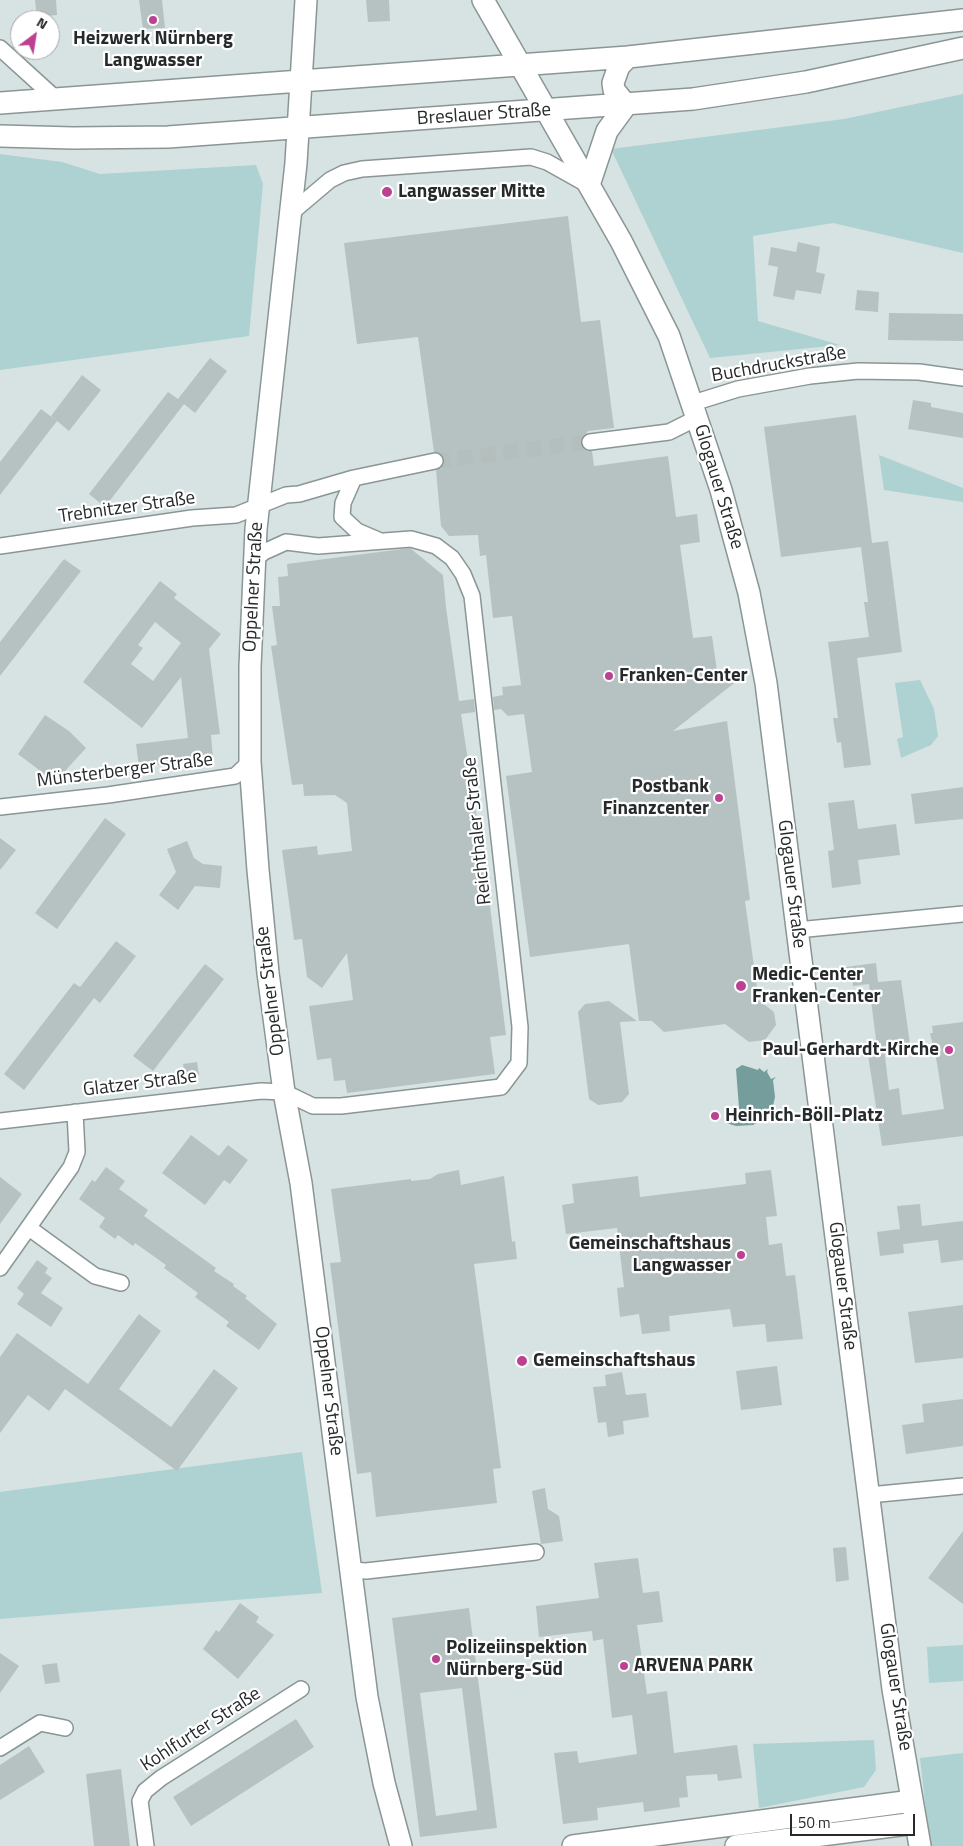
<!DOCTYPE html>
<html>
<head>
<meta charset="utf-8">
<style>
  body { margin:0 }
  #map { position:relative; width:963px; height:1846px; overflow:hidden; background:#d6e3e2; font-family:"Titillium Web",sans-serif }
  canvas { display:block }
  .north { position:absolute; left:10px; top:10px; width:50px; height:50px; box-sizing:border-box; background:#fff; border:1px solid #a8aaaa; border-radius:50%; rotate:31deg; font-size:14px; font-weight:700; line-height:20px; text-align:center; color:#262a2a }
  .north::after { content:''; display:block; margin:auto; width:18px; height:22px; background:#bc4193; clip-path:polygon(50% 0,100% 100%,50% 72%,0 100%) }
  .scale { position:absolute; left:790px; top:1814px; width:125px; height:22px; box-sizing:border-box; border:2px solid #262a2a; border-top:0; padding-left:6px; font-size:15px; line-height:18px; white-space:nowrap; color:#262a2a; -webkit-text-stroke:4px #fff; paint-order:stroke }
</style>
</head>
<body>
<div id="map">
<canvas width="963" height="1846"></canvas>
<div class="north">N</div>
<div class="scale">50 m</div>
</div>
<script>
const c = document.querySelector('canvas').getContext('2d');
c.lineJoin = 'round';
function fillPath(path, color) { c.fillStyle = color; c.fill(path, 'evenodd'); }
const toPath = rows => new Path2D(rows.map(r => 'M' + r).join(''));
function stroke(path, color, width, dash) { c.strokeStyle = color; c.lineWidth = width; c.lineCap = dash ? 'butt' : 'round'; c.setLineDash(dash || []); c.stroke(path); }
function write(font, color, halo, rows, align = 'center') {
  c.font = font + ' "Titillium Web",sans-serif'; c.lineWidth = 4.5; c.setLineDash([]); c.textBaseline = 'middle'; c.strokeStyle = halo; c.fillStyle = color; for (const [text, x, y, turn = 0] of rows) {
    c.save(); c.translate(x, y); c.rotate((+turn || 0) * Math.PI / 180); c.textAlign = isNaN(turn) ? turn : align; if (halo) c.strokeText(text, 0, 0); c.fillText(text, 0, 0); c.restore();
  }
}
const green = toPath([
  [963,94,963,253,833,223,753,236,758,321,840,345,710,358,611,149,844,119],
  [0,154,62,162,100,174,256,165,263,184,249,336,0,370],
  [879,455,963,488,963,502,884,490],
  [920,680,934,709,938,736,931,745,901,758,897,739,903,737,895,683],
  [302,1452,322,1593,0,1619,0,1492],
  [963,1645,963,1681,929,1683,927,1647],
  [874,1740,876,1770,864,1787,759,1808,753,1744],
  [963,1753,963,1846,930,1846,920,1758]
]);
const water = toPath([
  [742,1065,758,1070,759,1068,764,1072,768,1069,767,1072,771,1079,776,1077,773,1080,775,1097,773,1106,764,1119,753,1125,736,1126,726,1123,740,1121,736,1069]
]);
const building = toPath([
  [35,0,56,0,57,15,37,17],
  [139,0,162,0,165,28,143,29],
  [366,0,389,0,390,21,368,22],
  [568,216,581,322,600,320,614,428,588,431,582,438,581,444,586,450,592,451,594,466,668,456,676,517,697,514,700,542,680,545,693,638,712,636,717,671,730,672,742,677,673,731,727,721,750,900,745,901,757,988,752,995,774,1012,776,1025,765,1040,749,1042,725,1024,664,1032,652,1021,639,1021,629,944,530,957,506,776,532,772,524,714,508,716,501,709,494,710,493,697,503,695,502,687,521,685,512,616,493,618,486,555,480,556,478,535,449,536,441,526,436,470,442,468,444,460,442,454,434,452,418,337,357,344,344,243],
  [798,242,820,247,816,272,825,274,821,294,796,290,794,300,773,296,778,267,768,265,771,247,796,252],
  [857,290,879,292,878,312,855,310],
  [889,313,963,314,963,341,888,340],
  [210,358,227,371,195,413,184,404,105,507,89,494,168,392,178,399],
  [82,375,101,390,69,431,51,416],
  [913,400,931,403,931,407,963,413,963,438,908,429],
  [41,409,57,421,0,495,0,462],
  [856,415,872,543,888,541,902,652,857,658,871,765,844,768,841,742,837,743,833,718,838,718,828,642,869,637,864,602,868,602,861,547,781,557,764,427],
  [410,548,443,575,446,607,459,701,474,699,475,712,461,714,490,906,506,1035,490,1037,495,1074,347,1093,345,1080,334,1081,331,1058,317,1060,309,1006,353,1000,347,953,322,988,307,977,302,939,294,940,282,850,317,846,318,855,352,851,347,803,335,795,304,796,303,784,292,785,271,646,277,645,272,606,280,606,278,577,288,576,287,564],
  [64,559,81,571,0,676,0,642],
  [160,581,177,594,174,598,221,634,209,649,220,734,211,735,213,758,139,767,136,744,188,738,181,677,142,728,83,682],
  [155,622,181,643,153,681,131,664,143,648,138,645],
  [45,715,69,731,86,748,55,782,18,754],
  [963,787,963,819,915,824,911,794],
  [854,800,858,829,896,824,900,855,858,860,861,884,832,888,828,851,834,850,828,803],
  [105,818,126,834,57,929,35,913],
  [0,838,16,850,0,870],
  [187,841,194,858,203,864,222,866,220,888,195,886,178,910,159,895,176,872,167,849],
  [116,941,136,956,100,1003,94,998,24,1090,4,1074,74,983,80,987],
  [876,963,878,982,901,980,910,1044,884,1048,889,1090,899,1088,902,1115,944,1109,937,1063,930,1033,933,1033,932,1026,963,1022,963,1136,882,1146,866,1042,876,1040,869,984,853,986,852,979,840,981,838,968],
  [205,964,224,979,153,1071,133,1056],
  [609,1001,637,1021,620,1022,629,1094,622,1102,598,1105,589,1099,578,1012,585,1004],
  [197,1062,199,1075,185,1077,183,1064],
  [191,1135,219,1156,228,1145,248,1160,230,1184,224,1180,205,1205,162,1173],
  [106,1167,125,1181,119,1189,148,1210,144,1216,216,1268,214,1271,234,1284,233,1286,247,1296,245,1298,277,1324,259,1350,226,1326,229,1322,195,1297,198,1293,164,1268,166,1265,135,1243,133,1246,118,1235,115,1239,99,1227,105,1218,79,1199,92,1180,95,1182],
  [459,1170,461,1185,504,1176,512,1242,515,1241,517,1259,474,1264,501,1468,493,1469,497,1503,376,1517,371,1472,357,1474,355,1459,330,1263,341,1262,331,1189,411,1179,411,1181,430,1179,438,1174],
  [771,1170,777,1216,766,1217,769,1245,782,1243,786,1276,795,1275,803,1339,767,1342,765,1324,733,1327,730,1309,669,1316,670,1331,642,1334,639,1314,620,1317,617,1288,624,1287,617,1228,566,1234,562,1205,574,1203,572,1184,638,1176,640,1197,746,1184,745,1173],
  [0,1177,22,1194,0,1224],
  [920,1204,922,1226,963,1221,963,1260,941,1263,938,1240,903,1244,904,1253,880,1256,877,1232,900,1229,897,1206],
  [37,1260,48,1268,45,1273,52,1278,41,1293,63,1308,51,1327,17,1304,24,1294,17,1288],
  [963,1305,963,1358,915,1363,908,1312],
  [139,1314,161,1331,119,1389,171,1427,214,1369,238,1388,177,1471,65,1389,49,1411,28,1395,0,1433,0,1357,17,1333,88,1384],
  [777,1366,782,1405,741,1410,736,1371],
  [622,1372,626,1395,646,1393,649,1417,623,1421,624,1434,608,1437,606,1422,598,1423,593,1387,606,1386,605,1375],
  [963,1399,963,1446,906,1454,902,1425,924,1422,922,1404],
  [545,1488,548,1509,559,1516,563,1541,541,1544,532,1491],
  [963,1531,963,1604,928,1578],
  [846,1547,849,1580,836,1582,833,1548],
  [638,1558,643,1593,659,1591,663,1622,637,1625,647,1694,667,1691,674,1753,737,1745,742,1778,718,1781,717,1774,686,1776,688,1797,679,1798,680,1807,644,1812,643,1802,597,1808,598,1820,563,1824,554,1753,577,1751,579,1763,637,1754,632,1715,612,1718,603,1639,593,1641,592,1631,539,1637,536,1606,599,1598,594,1563],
  [240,1603,259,1617,256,1622,274,1635,238,1679,203,1649,216,1630,219,1632],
  [469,1608,497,1828,420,1837,392,1618],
  [462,1688,477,1810,436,1816,420,1693],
  [0,1653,19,1666,0,1693],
  [57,1663,60,1682,45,1684,42,1665],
  [296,1719,314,1747,191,1826,173,1797],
  [29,1746,45,1772,0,1800,0,1765],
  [121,1769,130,1846,94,1846,86,1774]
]);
const streetTunnel = toPath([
  [435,461,590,442]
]);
const street = toPath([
  [0,48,55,98],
  [291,213,330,180,344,173,362,169,531,157,547,162,588,185],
  [693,403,738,389,810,376,858,371,919,372,963,378],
  [590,442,669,432,697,418],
  [354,478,343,503,342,517,357,531,378,540],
  [0,546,192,518,236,515,286,495,299,494,354,478,435,461],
  [0,807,108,795,235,776,250,762],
  [797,930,963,914],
  [0,1121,261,1091,284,1092,313,1106,341,1106,501,1087,519,1063,520,1027,472,596,463,574,452,558,436,546,411,539,318,546,286,542,264,552,254,560],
  [29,1228,95,1276,121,1283],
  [0,1268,71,1167,77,1152,75,1112],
  [869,1495,963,1486],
  [350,1570,366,1571,536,1552],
  [0,1748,40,1723,65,1728],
  [146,1846,140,1801,145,1791,161,1778,301,1689]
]);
const secondary = toPath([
  [306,0,296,163,256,529,250,667,250,762,258,870,268,973,284,1092,301,1183,367,1697,384,1783,401,1846],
  [483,0,621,241,669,336,721,490,749,593,766,683,893,1689,920,1846],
  [0,103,628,57,963,20],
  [626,105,614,90,613,83,619,66,628,57],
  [0,136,73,138,168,137,693,99,806,82,963,48],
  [589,185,607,131,626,105],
  [573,1846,912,1801],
  [736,1846,916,1823]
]);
const markers = [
  [153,20,5,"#bc4193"],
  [387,192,6,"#bc4193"],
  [609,676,5,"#bc4193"],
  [719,798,5,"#bc4193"],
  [741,986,6,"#bc4193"],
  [949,1050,5,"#bc4193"],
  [715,1116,5,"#bc4193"],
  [741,1255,5,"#bc4193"],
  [522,1361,6,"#bc4193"],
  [436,1659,5,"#bc4193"],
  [624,1666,5,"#bc4193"]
];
const poiNames = [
  ["Heizwerk Nürnberg",153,39,"center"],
  ["Langwasser",153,61,"center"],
  ["Langwasser Mitte",398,192],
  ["Franken-Center",619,676],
  ["Postbank",709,787,"right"],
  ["Finanzcenter",709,809,"right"],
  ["Medic-Center",752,975],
  ["Franken-Center",752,997],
  ["Paul-Gerhardt-Kirche",939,1050,"right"],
  ["Heinrich-Böll-Platz",725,1116],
  ["Gemeinschaftshaus",731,1244,"right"],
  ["Langwasser",731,1266,"right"],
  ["Gemeinschaftshaus",533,1361],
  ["Polizeiinspektion",446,1648],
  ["Nürnberg-Süd",446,1670],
  ["ARVENA PARK",634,1666]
];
const streetNames = [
  ["Breslauer Straße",484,115,-4],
  ["Buchdruckstraße",779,365,-10],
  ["Glogauer Straße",718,487,73],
  ["Trebnitzer Straße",127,508,-8],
  ["Oppelner Straße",254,587,-87],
  ["Münsterberger Straße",125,771,-7],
  ["Reichthaler Straße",478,831,-96],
  ["Glogauer Straße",791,884,83],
  ["Oppelner Straße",271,991,-97],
  ["Glatzer Straße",140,1084,-7],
  ["Glogauer Straße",842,1286,83],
  ["Oppelner Straße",328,1391,83],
  ["Glogauer Straße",895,1687,81],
  ["Kohlfurter Straße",201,1730,-33]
];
fillPath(green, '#add2d1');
fillPath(water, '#749d9c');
fillPath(building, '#b6c2c2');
stroke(streetTunnel, '#b3bebd', 15, [15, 8]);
stroke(street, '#8a9695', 18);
stroke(secondary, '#8a9695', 24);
stroke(street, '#fff', 15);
stroke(secondary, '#fff', 21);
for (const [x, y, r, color] of markers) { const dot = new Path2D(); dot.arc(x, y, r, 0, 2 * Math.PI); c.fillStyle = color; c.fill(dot); stroke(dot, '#fff', 2); }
write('bold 19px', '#262a2a', '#fff', poiNames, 'left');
write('19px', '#262a2a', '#fff', streetNames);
</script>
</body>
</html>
